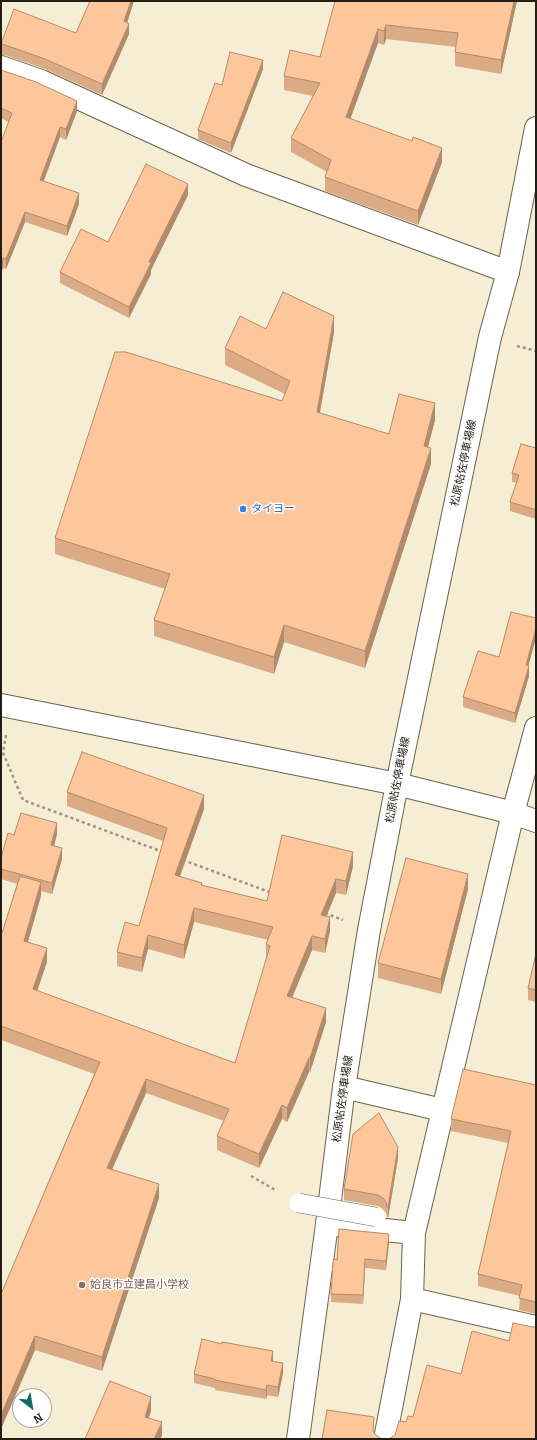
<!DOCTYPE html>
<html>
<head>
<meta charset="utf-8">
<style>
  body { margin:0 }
  #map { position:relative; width:537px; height:1440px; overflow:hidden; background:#f5eed4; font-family:Bitter,serif }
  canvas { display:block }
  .frame { position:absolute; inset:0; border:2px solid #211e15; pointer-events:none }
  .north { position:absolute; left:12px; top:1388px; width:40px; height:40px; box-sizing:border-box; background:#fff; border:1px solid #a6a5a1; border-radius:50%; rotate:149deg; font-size:11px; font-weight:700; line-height:16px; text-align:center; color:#211e15 }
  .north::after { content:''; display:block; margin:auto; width:14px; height:18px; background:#186768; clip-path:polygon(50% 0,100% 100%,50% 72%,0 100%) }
</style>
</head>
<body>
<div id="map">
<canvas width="537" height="1440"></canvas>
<div class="frame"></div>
<div class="north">N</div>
</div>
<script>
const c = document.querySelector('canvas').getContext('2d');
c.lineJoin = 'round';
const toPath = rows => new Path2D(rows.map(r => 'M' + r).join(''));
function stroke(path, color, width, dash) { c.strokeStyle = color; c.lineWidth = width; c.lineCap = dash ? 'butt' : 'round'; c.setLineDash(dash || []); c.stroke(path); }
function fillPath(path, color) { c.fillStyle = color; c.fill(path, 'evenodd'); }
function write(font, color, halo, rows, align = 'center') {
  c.font = font + ' Bitter,"Noto Sans JP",serif'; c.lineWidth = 3; c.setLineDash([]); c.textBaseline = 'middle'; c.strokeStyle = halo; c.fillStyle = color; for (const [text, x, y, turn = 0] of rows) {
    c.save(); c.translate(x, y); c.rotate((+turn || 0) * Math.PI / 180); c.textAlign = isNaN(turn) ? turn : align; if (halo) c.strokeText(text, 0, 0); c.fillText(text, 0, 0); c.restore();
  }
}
const path = toPath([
  [517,346,536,351],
  [6,735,3,753,23,800,163,852],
  [183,860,272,893],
  [325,913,343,920],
  [251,1176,277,1191]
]);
const minor = toPath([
  [1,67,41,81,246,175,508,272],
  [344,1087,442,1110],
  [327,1224,414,1233],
  [412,1299,536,1327],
  [385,1439,412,1299,414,1233,513,813,536,728]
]);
const tertiary = toPath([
  [1,705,397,784,513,813,536,821]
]);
const secondary = toPath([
  [298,1439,327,1224,344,1087,369,930,397,784,490,337,508,272,536,128]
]);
const pedestrianBridge = toPath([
  [299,1203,376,1217]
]);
const wall = toPath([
  [90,1,134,1,127,23,129,34,102,95,45,69,5,55,1,55,1,43,76,33],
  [335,1,517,1,501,74,455,66,455,52,456,47,386,39,384,45,378,43,350,118,442,162,418,225,325,191,325,177,327,172,291,152,291,138,313,96,284,90,284,76,320,57],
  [263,69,231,153,198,139,198,130,222,85],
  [1,70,77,111,66,140,60,137,44,181,79,204,67,236,25,222,6,269,3,268,1,273,8,122,1,118],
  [188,195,151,270,151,274,129,318,60,283,60,272,108,242],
  [266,329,334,332,320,413,389,434,435,420,428,447,431,464,365,668,284,642,274,674,154,636,154,620,165,589,55,554,55,538,282,401,285,394,225,365,225,348],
  [536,448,536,519,510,511,510,502,517,483,512,482,512,473],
  [528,666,529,676,515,723,463,707,463,697],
  [67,792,204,809,180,877,202,885,267,901,353,866,346,895,336,893,326,916,330,931,325,953,312,950,292,997,326,1022,310,1072,309,1072,287,1122,282,1119,259,1168,217,1150,217,1136,224,1121,146,1093,112,1169,159,1198,102,1371,35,1350,1,1429,1,1294,94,1074,1,1040,1,933,2,933,17,884,1,879,1,858,14,835,57,834,54,846,62,859,52,894,41,891,41,896,28,942,47,962,37,991,235,1063,267,959,266,958,266,944,268,940,194,922,184,959,148,949,142,972,117,966,117,952,139,926,163,841,67,806],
  [468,889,441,994,378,978,378,963],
  [536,954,536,1002,528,1000,528,988],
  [536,1085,536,1314,519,1310,520,1296,478,1286,478,1274,508,1143,451,1131,451,1119],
  [398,1158,388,1218,387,1218,386,1213,383,1209,378,1206,344,1200,344,1189],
  [389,1243,386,1270,365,1268,363,1304,331,1302,331,1294,337,1260],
  [273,1361,283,1373,278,1397,267,1395,266,1399,215,1390,215,1388,194,1383,194,1374]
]);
const shadedWall = toPath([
  [131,1,134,1,124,32,124,21],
  [514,1,517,1,501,74,501,60],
  [129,24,129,34,102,95,102,84],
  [386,25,386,39,384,45,384,31],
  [378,29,378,43,346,131,346,117],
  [263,60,263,69,231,153,231,143],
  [77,101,77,111,66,140,66,129],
  [60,127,60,137,40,190,40,180],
  [442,148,442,162,418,225,418,211],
  [188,184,188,195,151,270,151,274,129,318,129,307,149,262],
  [79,193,79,204,67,236,67,226],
  [25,212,25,222,6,269,6,259],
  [3,258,3,268,1,273,1,263],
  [334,316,334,332,317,428,317,412],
  [435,403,435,420,424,462,424,446],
  [431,448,431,464,365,668,365,651],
  [284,625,284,642,274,674,274,657],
  [536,628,536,638,526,675,526,665],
  [529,666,529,676,515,723,515,713],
  [204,795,204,809,175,889,175,875],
  [57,823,57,834,51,856,51,845],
  [62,848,62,859,52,894,52,883],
  [353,852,353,866,346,895,346,881],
  [468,874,468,889,441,994,441,979],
  [336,879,336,893,321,929,321,915],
  [41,882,41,896,24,955,24,941],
  [194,908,194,922,184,959,184,945],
  [330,917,330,931,325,953,325,939],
  [148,935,148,949,142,972,142,958],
  [312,936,312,950,287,1010,287,996],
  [47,948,47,962,33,1003,33,989],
  [326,1008,326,1022,310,1072,310,1058],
  [309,1058,309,1072,287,1122,287,1108],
  [146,1079,146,1093,107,1181,107,1168],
  [282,1105,282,1119,259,1168,259,1154],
  [398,1147,398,1158,388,1218,388,1207],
  [159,1184,159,1198,102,1371,102,1357],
  [389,1234,389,1243,386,1270,386,1261],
  [365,1259,365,1268,363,1304,363,1295],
  [35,1336,35,1350,1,1429,1,1415],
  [273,1351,273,1361,271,1370,271,1361],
  [283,1363,283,1373,278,1397,278,1387],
  [267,1385,267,1395,266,1399,266,1390],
  [151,1397,151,1411,145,1431,145,1417],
  [162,1422,162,1436,160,1439,154,1439]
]);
const building = toPath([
  [90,1,131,1,124,21,129,24,102,84,45,59,5,45,1,44,14,9,76,33,90,1],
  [335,1,514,1,501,60,455,52,458,33,386,25,384,31,378,29,346,117,412,141,413,137,442,148,418,211,325,177,331,160,291,138,320,83,284,76,290,50,320,57,335,1],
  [230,52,263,60,231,143,198,130,215,83,222,85,230,52],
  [1,70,36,82,77,101,66,129,60,127,40,180,79,193,67,226,25,212,6,259,3,258,1,263,1,142,12,113,1,108,1,70],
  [146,164,188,184,149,262,151,263,129,307,60,272,81,229,108,242,146,164],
  [283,292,334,316,317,412,389,434,399,394,435,403,424,446,431,448,365,651,284,625,274,657,154,620,170,574,55,538,115,352,126,352,282,401,290,381,225,348,240,316,266,329,283,292],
  [521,444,536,448,536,510,510,502,519,475,512,473,521,444],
  [511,612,536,618,536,628,526,665,529,666,515,713,463,697,478,651,499,657,511,612],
  [82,752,204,795,175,875,202,883,201,885,267,901,282,835,353,852,346,881,336,879,321,915,330,917,325,939,312,936,287,996,326,1008,310,1058,309,1058,287,1108,282,1105,259,1154,217,1136,229,1109,146,1079,107,1168,159,1184,102,1357,35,1336,1,1415,1,1294,100,1062,1,1026,1,933,2,933,20,876,41,882,24,941,47,948,33,989,235,1063,270,946,266,944,273,927,194,908,184,945,148,935,142,958,117,952,125,922,139,926,167,828,67,792,82,752],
  [21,813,57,823,51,845,62,848,52,883,1,869,1,858,8,833,14,835,21,813],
  [406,858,468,874,441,979,378,963,406,858],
  [536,954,536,990,528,988,536,954],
  [463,1069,536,1085,536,1302,519,1298,522,1285,478,1274,511,1131,451,1119,463,1069],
  [379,1113,398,1147,388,1207,387,1207,386,1202,383,1198,378,1195,344,1189,353,1134,379,1113],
  [339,1229,389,1234,386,1261,365,1259,363,1295,331,1294,333,1262,334,1259,337,1260,339,1229],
  [513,1323,533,1327,536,1327,536,1439,386,1439,389,1439,395,1435,399,1421,406,1422,408,1416,413,1417,427,1365,461,1374,472,1331,509,1341,513,1323],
  [202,1339,222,1344,222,1342,273,1351,271,1361,283,1363,278,1387,267,1385,266,1390,215,1380,215,1379,194,1374,202,1339],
  [110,1381,151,1397,145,1417,162,1422,154,1439,85,1439,110,1381],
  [327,1410,374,1417,373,1431,377,1436,382,1439,322,1439,327,1410]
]);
const markers = [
  [243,509,4,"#3f7fe0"],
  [82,1285,4,"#8d6e63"]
];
const streetNames = [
  ["松原帖佐停車場線",464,463,-78],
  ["松原帖佐停車場線",398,780,-79],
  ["松原帖佐停車場線",343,1099,-82]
];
const shopNames = [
  ["タイヨー",251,509]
];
const educationNames = [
  ["姶良市立建昌小学校",90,1285]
];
stroke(minor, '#6a644d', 24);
stroke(tertiary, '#6a644d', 24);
stroke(secondary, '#6a644d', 24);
stroke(path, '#9b9583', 2.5, [3, 3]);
stroke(minor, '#fff', 22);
stroke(tertiary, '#fff', 22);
stroke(secondary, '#fff', 22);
stroke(pedestrianBridge, '#6a644d', 20, []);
stroke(pedestrianBridge, '#fff', 19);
fillPath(wall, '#daab85');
fillPath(shadedWall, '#b18b6c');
fillPath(building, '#fdc79b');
stroke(building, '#b18b6c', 1);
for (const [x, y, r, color] of markers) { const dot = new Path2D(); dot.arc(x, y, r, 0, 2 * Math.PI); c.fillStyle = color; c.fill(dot); stroke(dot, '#fff', 1.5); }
write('11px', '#211e15', '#fff', streetNames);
write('11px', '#366cbe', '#fff', shopNames, 'left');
write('11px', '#785e54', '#fff', educationNames, 'left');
</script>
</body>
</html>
